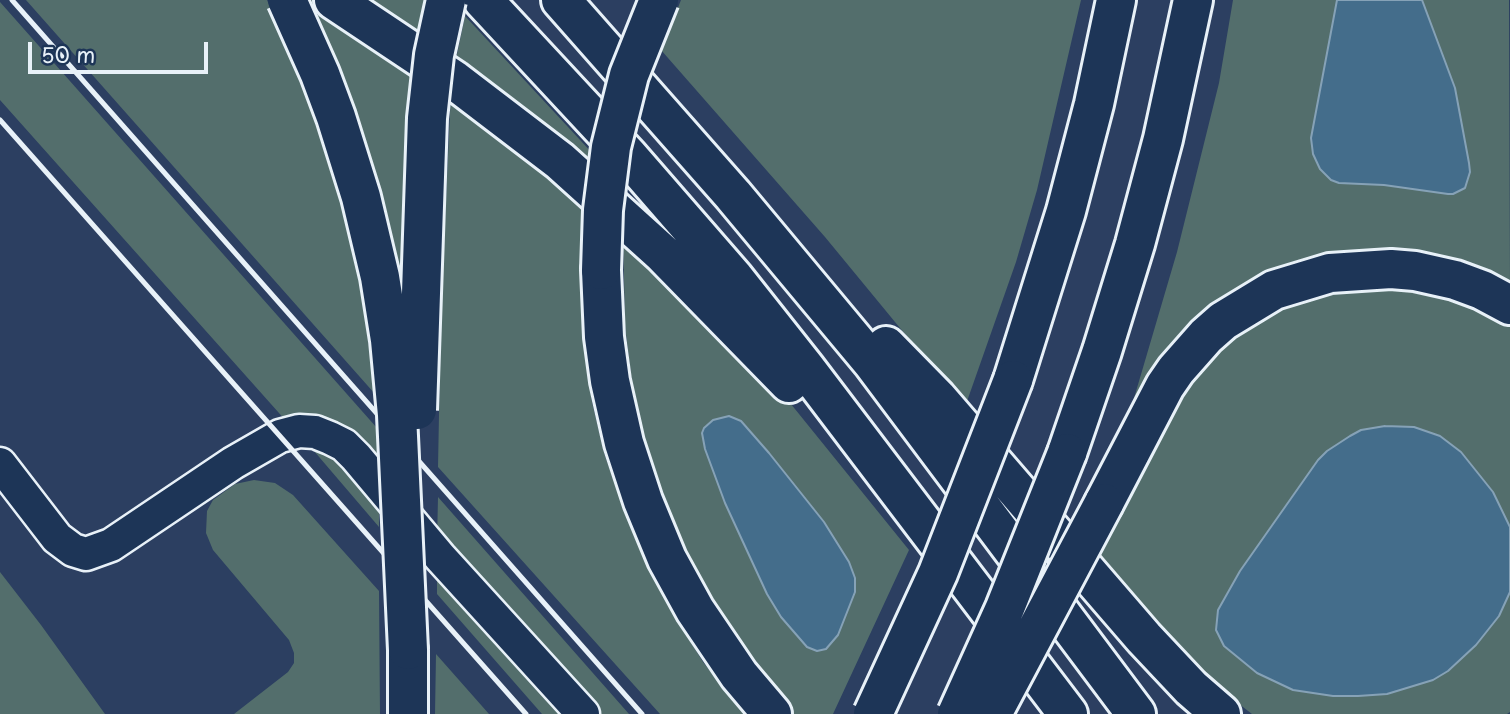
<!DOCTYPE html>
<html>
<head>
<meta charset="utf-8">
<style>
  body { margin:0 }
  #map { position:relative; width:1510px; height:714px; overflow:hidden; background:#2c3f61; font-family:"Playpen Sans",sans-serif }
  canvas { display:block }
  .scale { position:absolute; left:28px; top:42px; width:180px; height:32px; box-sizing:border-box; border:4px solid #e8f1f8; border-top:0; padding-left:9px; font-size:21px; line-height:24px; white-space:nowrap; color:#e8f1f8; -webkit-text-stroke:5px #1d3557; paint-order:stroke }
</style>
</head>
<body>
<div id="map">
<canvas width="1510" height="714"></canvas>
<div class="scale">50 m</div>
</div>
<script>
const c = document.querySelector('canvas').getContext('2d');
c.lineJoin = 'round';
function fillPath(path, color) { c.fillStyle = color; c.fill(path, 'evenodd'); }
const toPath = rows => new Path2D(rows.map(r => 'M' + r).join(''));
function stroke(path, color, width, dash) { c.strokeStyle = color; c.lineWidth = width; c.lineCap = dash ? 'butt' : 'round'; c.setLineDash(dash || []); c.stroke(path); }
const green = toPath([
  [26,0,267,0,308,92,329,152,349,224,364,305,375,394],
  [307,0,316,0,416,65,407,292,399,290],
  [353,0,430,0,419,43],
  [681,0,1081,0,1037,190,1016,262,965,407,825,237,661,50],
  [1233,0,1509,0,1510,288,1345,255,1137,407,1132,405,1177,252,1219,83],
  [0,2,377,428,378,466,287,422,0,100],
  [465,16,594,155,591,175,454,69],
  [451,91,588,198,582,290,583,340,592,402,605,456,634,536,668,605,703,662,744,714,660,714,438,467,441,309],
  [623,231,778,388,909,550,833,714,790,714,776,698,683,559,637,424,625,326],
  [1374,285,1438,292,1498,318,1510,325,1510,712,1507,714,1252,714,1217,687,1095,563,1178,402,1211,355,1258,317,1309,294],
  [308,444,332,452,379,500,379,527],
  [254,480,275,483,293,495,379,591,380,714,234,714,288,672,294,663,294,653,289,640,213,550,206,533,207,511,213,500,235,484],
  [438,497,629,714,594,714,437,542],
  [437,567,572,714,542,714,437,594],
  [0,572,41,625,105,714,0,714],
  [436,654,489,714,435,714]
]);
const water = toPath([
  [1337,0,1422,0,1455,88,1469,163,1470,172,1465,188,1453,194,1448,194,1384,185,1339,183,1331,180,1320,169,1313,154,1311,138,1337,0],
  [729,416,741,421,769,453,824,522,849,562,855,578,855,592,838,635,826,649,817,651,807,647,781,617,767,594,725,503,705,449,702,433,704,428,713,420,729,416],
  [1385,426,1414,427,1440,436,1461,452,1493,492,1510,527,1510,592,1499,616,1476,645,1448,671,1433,680,1387,694,1358,696,1333,696,1293,690,1257,673,1224,646,1216,630,1218,610,1240,571,1318,460,1327,451,1350,436,1361,430,1385,426]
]);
const minor = toPath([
  [0,464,57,538,73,550,86,554,111,545,233,463,280,436,299,431,315,432,330,438,344,445,356,457,440,557,583,714]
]);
const highway = toPath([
  [334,0,454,80,560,161,663,254,789,383],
  [483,0,628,156,734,278,806,369,1068,714],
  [561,0,733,195,873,363,1136,714],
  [601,270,604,337,610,381,624,443,643,501,667,559,695,610,739,675,772,714],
  [886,346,937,398,1144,638,1191,688,1221,714],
  [1013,380,1066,211,1094,104,1116,0],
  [1067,453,1102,351,1135,244,1163,139,1193,0],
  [1104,503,1165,386,1176,370,1206,336,1223,321,1274,290,1330,273,1391,269,1415,271,1455,280,1482,290,1510,305],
  [408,714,408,650]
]);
const rail = toPath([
  [12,0,642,714],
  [0,120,526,714]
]);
const highwayBridge = toPath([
  [287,0,320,74,336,117,361,197,380,277,390,340,397,415,408,650],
  [601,270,603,210,611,147,629,75,659,0],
  [417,410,427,118,434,55,446,0],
  [873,714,938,573,1013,380],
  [957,714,1005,608,1067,453],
  [992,714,1104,503]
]);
fillPath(green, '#536e6c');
fillPath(water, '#446d8b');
stroke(water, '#86a2b7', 2);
stroke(minor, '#e8f1f8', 37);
stroke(highway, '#e8f1f8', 44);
stroke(minor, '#1d3557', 32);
stroke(highway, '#1d3557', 38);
stroke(rail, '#e8f1f8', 5);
stroke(highwayBridge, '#e8f1f8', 44, []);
stroke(highwayBridge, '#1d3557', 38);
</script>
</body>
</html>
